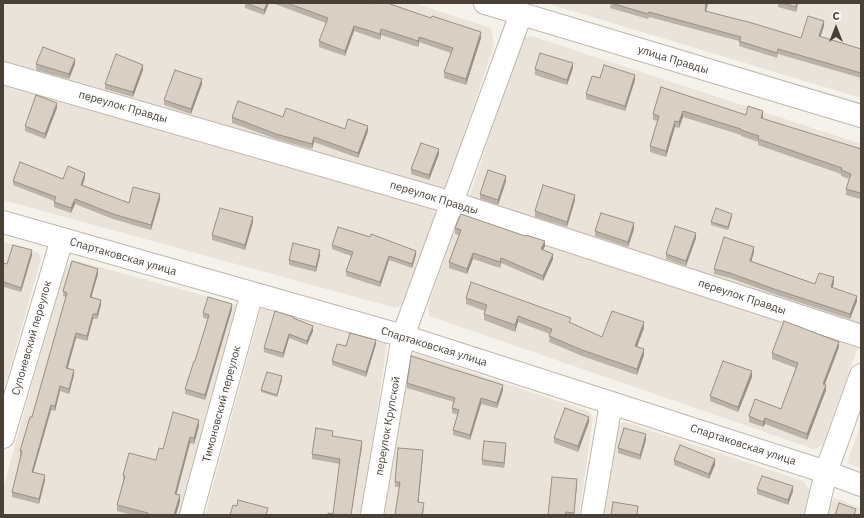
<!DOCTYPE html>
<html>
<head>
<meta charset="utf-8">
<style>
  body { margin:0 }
  #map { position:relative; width:864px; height:518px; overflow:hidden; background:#f5f1eb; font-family:"IBM Plex Sans",sans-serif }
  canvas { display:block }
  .frame { position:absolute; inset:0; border:4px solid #494138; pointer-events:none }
  .north { position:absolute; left:816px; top:8px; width:40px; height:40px; -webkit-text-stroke:3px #fff; paint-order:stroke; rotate:0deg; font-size:11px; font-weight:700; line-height:16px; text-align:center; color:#494138 }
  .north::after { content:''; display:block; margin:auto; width:14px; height:18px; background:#494138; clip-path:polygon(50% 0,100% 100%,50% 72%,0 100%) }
</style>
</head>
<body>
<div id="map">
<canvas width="864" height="518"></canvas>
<div class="frame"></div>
<div class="north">С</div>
</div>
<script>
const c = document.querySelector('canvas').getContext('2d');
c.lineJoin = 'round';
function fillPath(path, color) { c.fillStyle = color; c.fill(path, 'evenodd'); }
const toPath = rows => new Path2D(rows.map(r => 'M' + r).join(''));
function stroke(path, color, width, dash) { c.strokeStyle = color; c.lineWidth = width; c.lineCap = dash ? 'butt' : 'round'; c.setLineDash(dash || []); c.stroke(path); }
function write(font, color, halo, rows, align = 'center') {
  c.font = font + ' "IBM Plex Sans",sans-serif'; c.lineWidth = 4; c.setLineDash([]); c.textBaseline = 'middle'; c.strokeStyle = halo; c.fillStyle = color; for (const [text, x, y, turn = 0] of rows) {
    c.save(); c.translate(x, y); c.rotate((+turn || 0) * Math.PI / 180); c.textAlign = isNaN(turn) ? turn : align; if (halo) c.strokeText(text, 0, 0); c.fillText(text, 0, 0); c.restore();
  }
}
const residential = toPath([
  [3,3,414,3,491,28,494,45,446,188,434,192,3,68],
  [546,3,861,3,861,98],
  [531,36,861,144,861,324,859,329,468,201,522,38],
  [3,85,428,205,436,213,406,302,396,308,3,200],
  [459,215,853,342,858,347,823,445,814,449,429,316,428,306],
  [3,242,39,253,41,259,3,392],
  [74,260,234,304,240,310,183,515,3,515,3,489,64,267],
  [261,308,387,343,362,515,205,515],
  [414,353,588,411,593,418,579,515,381,515,405,360],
  [625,422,803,481,810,491,804,515,602,515,616,428,619,423],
  [861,424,861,468,847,463],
  [834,498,861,508,861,515,825,515]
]);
const minor = toPath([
  [485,3,861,116],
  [3,73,453,203,861,336],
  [3,222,403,336,826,472,861,485],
  [3,437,62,239],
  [191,515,252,293],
  [372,515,403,336,521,14],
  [592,515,611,403],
  [816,515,826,472,861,375]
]);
const wall = toPath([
  [245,3,269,3,264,15,245,8],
  [272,3,370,3,374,4,391,4,481,38,466,85,444,78,444,72,451,53,419,42,418,47,381,35,380,40,354,31,345,56,319,47,319,41,326,23],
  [611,3,708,3,706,11,801,38,824,26,820,37,861,49,861,78,778,54,777,58,739,46,739,41,649,17,648,19,610,8],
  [778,3,798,3,796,12,778,7],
  [36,64,75,64,69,79,36,70],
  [573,68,567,85,535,75,535,69],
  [143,70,133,97,105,89,105,84],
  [600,78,635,80,625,111,586,99,586,94],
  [202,84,191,114,164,105,164,100],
  [661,87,746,115,763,117,763,119,861,149,861,197,860,199,846,195,846,189,849,179,841,176,841,174,758,145,758,142,741,136,741,135,683,117,679,128,675,127,666,157,650,152,650,146,658,121,653,120,653,114],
  [57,108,45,139,25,131,25,126],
  [232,117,283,117,345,129,368,131,358,158,314,142,312,149,276,139,232,123],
  [439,154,429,180,411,174,411,169],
  [85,178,83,185,129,203,160,199,151,230,113,219,75,204,71,213,54,207,54,201,13,185,13,181],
  [506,181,498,205,480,199,480,194],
  [575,200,567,227,535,217,535,211],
  [732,216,728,230,711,225,711,222],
  [253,222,245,250,212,240,212,235],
  [455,228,545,246,543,250,553,259,543,281,501,263,500,268,473,259,467,274,449,268,449,262,459,235,455,234],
  [634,229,628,247,595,236,595,231],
  [696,238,686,266,666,259,666,254],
  [332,245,416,255,412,268,389,260,380,287,346,276,346,271,351,256,332,249],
  [754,252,751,261,815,284,834,283,832,288,857,301,850,319,774,294,730,278,714,274,714,269],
  [32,255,21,292,4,287,3,291,3,263,7,264],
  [320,255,316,272,289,265,289,260],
  [98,274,91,297,101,305,97,319,93,319,87,341,76,338,68,368,74,375,69,394,60,391,55,411,51,410,33,472,45,480,39,504,12,497,12,492,21,456,20,456,20,451,32,417,66,297,63,296,63,291],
  [466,298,571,323,602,337,644,328,637,346,644,355,637,375,582,356,549,342,550,334,518,322,515,332,484,320,484,314,485,311,466,304],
  [232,309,205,400,185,394,185,389,195,361,208,319,203,318,203,313],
  [294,319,313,331,307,345,289,338,283,358,264,352,264,348],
  [376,344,366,377,332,365,332,361,346,346],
  [839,347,825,384,826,390,807,440,765,424,763,427,749,422,749,416,781,409,796,368,772,359,772,353],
  [752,377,738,412,710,401,710,396],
  [282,379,277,397,261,392,261,390],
  [407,383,503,390,497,408,481,404,470,440,453,435,453,430,458,415,452,413,452,408,454,402,407,388],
  [589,422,578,452,554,443,554,438],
  [199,426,194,444,190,443,176,494,180,501,176,515,132,515,117,511,117,505,123,482,123,475,156,460,163,449],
  [333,436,362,446,351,515,328,515,333,514,340,464,312,459,312,454],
  [646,440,640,460,618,453,618,448],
  [506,448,504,468,482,465,482,460],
  [423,455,418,502,424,508,423,515,395,515,399,487,395,487,395,482],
  [674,460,715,465,709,479,674,465],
  [577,484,574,515,548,515],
  [757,489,793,491,788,505,757,494]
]);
const shadedWall = toPath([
  [267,3,269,3,264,15,264,10],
  [706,3,708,3,705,16,705,11],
  [797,3,798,3,796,12,796,7],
  [824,21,824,26,819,41,819,36],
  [354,26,354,31,345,56,345,51],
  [381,29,381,35,380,40,380,34],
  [481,32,481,38,466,85,466,79],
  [419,37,419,42,418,47,418,41],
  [75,59,75,64,69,79,69,74],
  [573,63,573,68,567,85,567,80],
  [143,65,143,70,133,97,133,92],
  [635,75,635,80,625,111,625,106],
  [202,79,202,84,191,114,191,109],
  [57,103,57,108,45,139,45,134],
  [683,111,683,117,679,128,679,122],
  [763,111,763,117,761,124,761,118],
  [675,121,675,127,666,157,666,151],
  [368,126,368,131,358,158,358,153],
  [314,137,314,142,312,149,312,144],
  [439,149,439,154,429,180,429,175],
  [85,173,85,178,81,189,81,185],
  [506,176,506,181,498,205,498,200],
  [160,194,160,199,151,230,151,225],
  [575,195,575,200,567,227,567,222],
  [75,199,75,204,71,213,71,208],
  [732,214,732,216,728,230,728,227],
  [253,217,253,222,245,250,245,245],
  [634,223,634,229,628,247,628,242],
  [696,233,696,238,686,266,686,261],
  [545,241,545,246,541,254,541,249],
  [754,247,754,252,750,266,750,261],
  [32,250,32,255,21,292,21,288],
  [320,250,320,255,316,272,316,267],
  [416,251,416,255,412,268,412,264],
  [473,253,473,259,467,274,467,269],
  [553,254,553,259,543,281,543,276],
  [389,256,389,260,380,287,380,282],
  [501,258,501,263,500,268,500,262],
  [98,269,98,274,90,302,90,297],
  [834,277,834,283,831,292,831,287],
  [857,296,857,301,850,319,850,314],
  [101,300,101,305,97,319,97,314],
  [232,304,232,309,205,400,205,395],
  [93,314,93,319,87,341,87,336],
  [518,316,518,322,515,332,515,325],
  [644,322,644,328,635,352,635,346],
  [313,326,313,331,307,345,307,341],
  [76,333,76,338,66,373,66,368],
  [289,334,289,338,283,358,283,353],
  [376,340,376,344,366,377,366,372],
  [839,342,839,347,823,389,823,384],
  [644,349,644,355,637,375,637,369],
  [74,370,74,375,69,394,69,389],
  [752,371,752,377,738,412,738,407],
  [282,376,282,379,277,397,277,395],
  [503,385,503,390,497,408,497,403],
  [826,385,826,390,807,440,807,434],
  [60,386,60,391,55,411,55,406],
  [481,398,481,404,470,440,470,435],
  [51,405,51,410,32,477,32,472],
  [589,417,589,422,578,452,578,446],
  [765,418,765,424,763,427,763,422],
  [199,420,199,426,194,444,194,438],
  [646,434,646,440,640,460,640,455],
  [190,437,190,443,175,500,175,494],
  [362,441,362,446,351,515],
  [506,443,506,448,504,468,504,463],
  [423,450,423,455,418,507,418,502],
  [715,459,715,465,709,479,709,474],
  [45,475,45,480,39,504,39,499],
  [577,479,577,484,574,515,574,513],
  [793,486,793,491,788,505,788,500],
  [180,495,180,501,176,515,174,515]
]);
const building = toPath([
  [246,3,267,3,264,10,246,3],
  [287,3,370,3,374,4,375,3,391,3,390,4,431,18,432,16,481,32,466,79,444,72,453,48,419,37,418,41,381,29,380,34,354,26,345,51,319,41,328,18,287,3],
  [611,3,706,3,705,11,752,23,801,38,808,16,824,21,819,36,861,49,861,73,778,49,777,53,739,41,741,37,649,12,648,14,611,3],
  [782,3,797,3,796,7,782,3],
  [43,47,75,59,69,74,36,64,43,47],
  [540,53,573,63,567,80,535,69,540,53],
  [116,54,143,65,133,92,105,84,116,54],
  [604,65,635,75,625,106,586,94,592,76,600,78,604,65],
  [175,70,202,79,191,109,164,100,175,70],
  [661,87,746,115,748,106,763,111,761,118,861,149,861,191,860,193,846,189,851,174,841,170,842,168,758,139,759,136,741,130,741,129,683,111,679,122,675,121,666,151,650,146,659,116,653,114,661,87],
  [36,95,57,103,45,134,25,126,36,95],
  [238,101,283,117,286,108,345,129,348,119,368,126,358,153,314,137,312,144,276,134,232,117,238,101],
  [421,143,439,149,429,175,411,169,421,143],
  [20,162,63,179,68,166,85,173,81,185,129,203,133,187,160,194,151,225,113,214,75,199,71,208,54,202,56,197,13,181,20,162],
  [488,170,506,176,498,200,480,194,488,170],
  [543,185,575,195,567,222,535,211,543,185],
  [220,208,253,217,245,245,212,235,220,208],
  [716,208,732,214,728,227,711,222,716,208],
  [601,213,634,223,628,242,595,231,601,213],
  [461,214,525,236,526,235,545,241,541,249,553,254,543,276,501,258,500,262,473,253,467,269,449,262,461,230,455,228,461,214],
  [675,226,696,233,686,261,666,254,675,226],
  [338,227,370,237,371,234,416,251,412,264,389,256,380,282,346,271,353,252,332,245,338,227],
  [724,237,754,247,750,261,815,284,819,273,834,277,831,287,857,296,850,314,774,289,730,273,714,269,724,237],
  [293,243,320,250,316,267,289,260,293,243],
  [13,245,32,250,21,288,4,282,3,286,3,263,7,264,13,245],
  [72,261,98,269,90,297,101,300,97,314,93,314,87,336,76,333,66,368,74,370,69,389,60,386,55,406,51,405,32,472,45,475,39,499,12,492,22,451,20,451,30,417,32,417,67,293,63,291,72,261],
  [471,282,571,318,569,322,602,337,612,311,644,322,635,346,644,349,637,369,582,350,549,336,552,329,518,316,515,325,484,314,487,305,466,298,471,282],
  [208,297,232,304,205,395,185,389,194,361,195,361,209,315,203,313,208,297],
  [275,311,294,317,293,318,313,326,307,341,289,334,283,353,264,348,275,311],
  [784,321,839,342,823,384,826,385,807,434,765,418,763,422,749,416,755,399,781,409,798,363,772,353,784,321],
  [350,333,376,340,366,372,332,361,337,344,346,346,350,333],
  [411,356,503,385,497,403,481,398,470,435,453,430,459,410,452,408,455,398,407,383,411,356],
  [723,361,752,371,738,407,710,396,723,361],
  [267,372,282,376,277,395,261,390,267,372],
  [565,408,589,417,578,446,554,438,565,408],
  [173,412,199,420,194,438,190,437,175,494,180,495,174,515,148,515,148,513,117,505,125,476,123,475,129,453,156,460,159,448,163,449,173,412],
  [316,428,333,431,332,436,362,441,351,515,328,515,328,513,333,514,340,459,312,454,316,428],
  [624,428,646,434,640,455,618,448,624,428],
  [484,441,506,443,504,463,482,460,484,441],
  [680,445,715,459,709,474,674,460,680,445],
  [398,448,423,450,418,502,424,503,422,515,395,515,400,482,395,482,398,448],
  [762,476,793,486,788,500,757,489,762,476],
  [552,477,577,479,574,513,566,512,565,515,548,515,552,477],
  [238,500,268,508,266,515,230,515,233,505,237,506,238,500],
  [613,502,638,506,637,515,611,515,613,502],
  [839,503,856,509,854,515,835,515,839,503]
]);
const streetNames = [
  ["улица Правды",673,60,17],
  ["переулок Правды",123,107,16],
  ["переулок Правды",434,198,17],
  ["Спартаковская улица",123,257,16],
  ["переулок Правды",742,297,18],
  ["Супоневский переулок",32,338,-74],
  ["Спартаковская улица",434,347,17],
  ["Тимоновский переулок",222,404,-75],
  ["переулок Крупской",388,426,-80],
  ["Спартаковская улица",743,445,18]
];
fillPath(residential, '#e9e3d9');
stroke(minor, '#c1b8ad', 24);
stroke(minor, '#fff', 22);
fillPath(wall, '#bbb2a8');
fillPath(shadedWall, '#999188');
fillPath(building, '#dacfc3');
stroke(building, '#999188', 1);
write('11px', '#494138', '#fff', streetNames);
</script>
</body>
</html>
